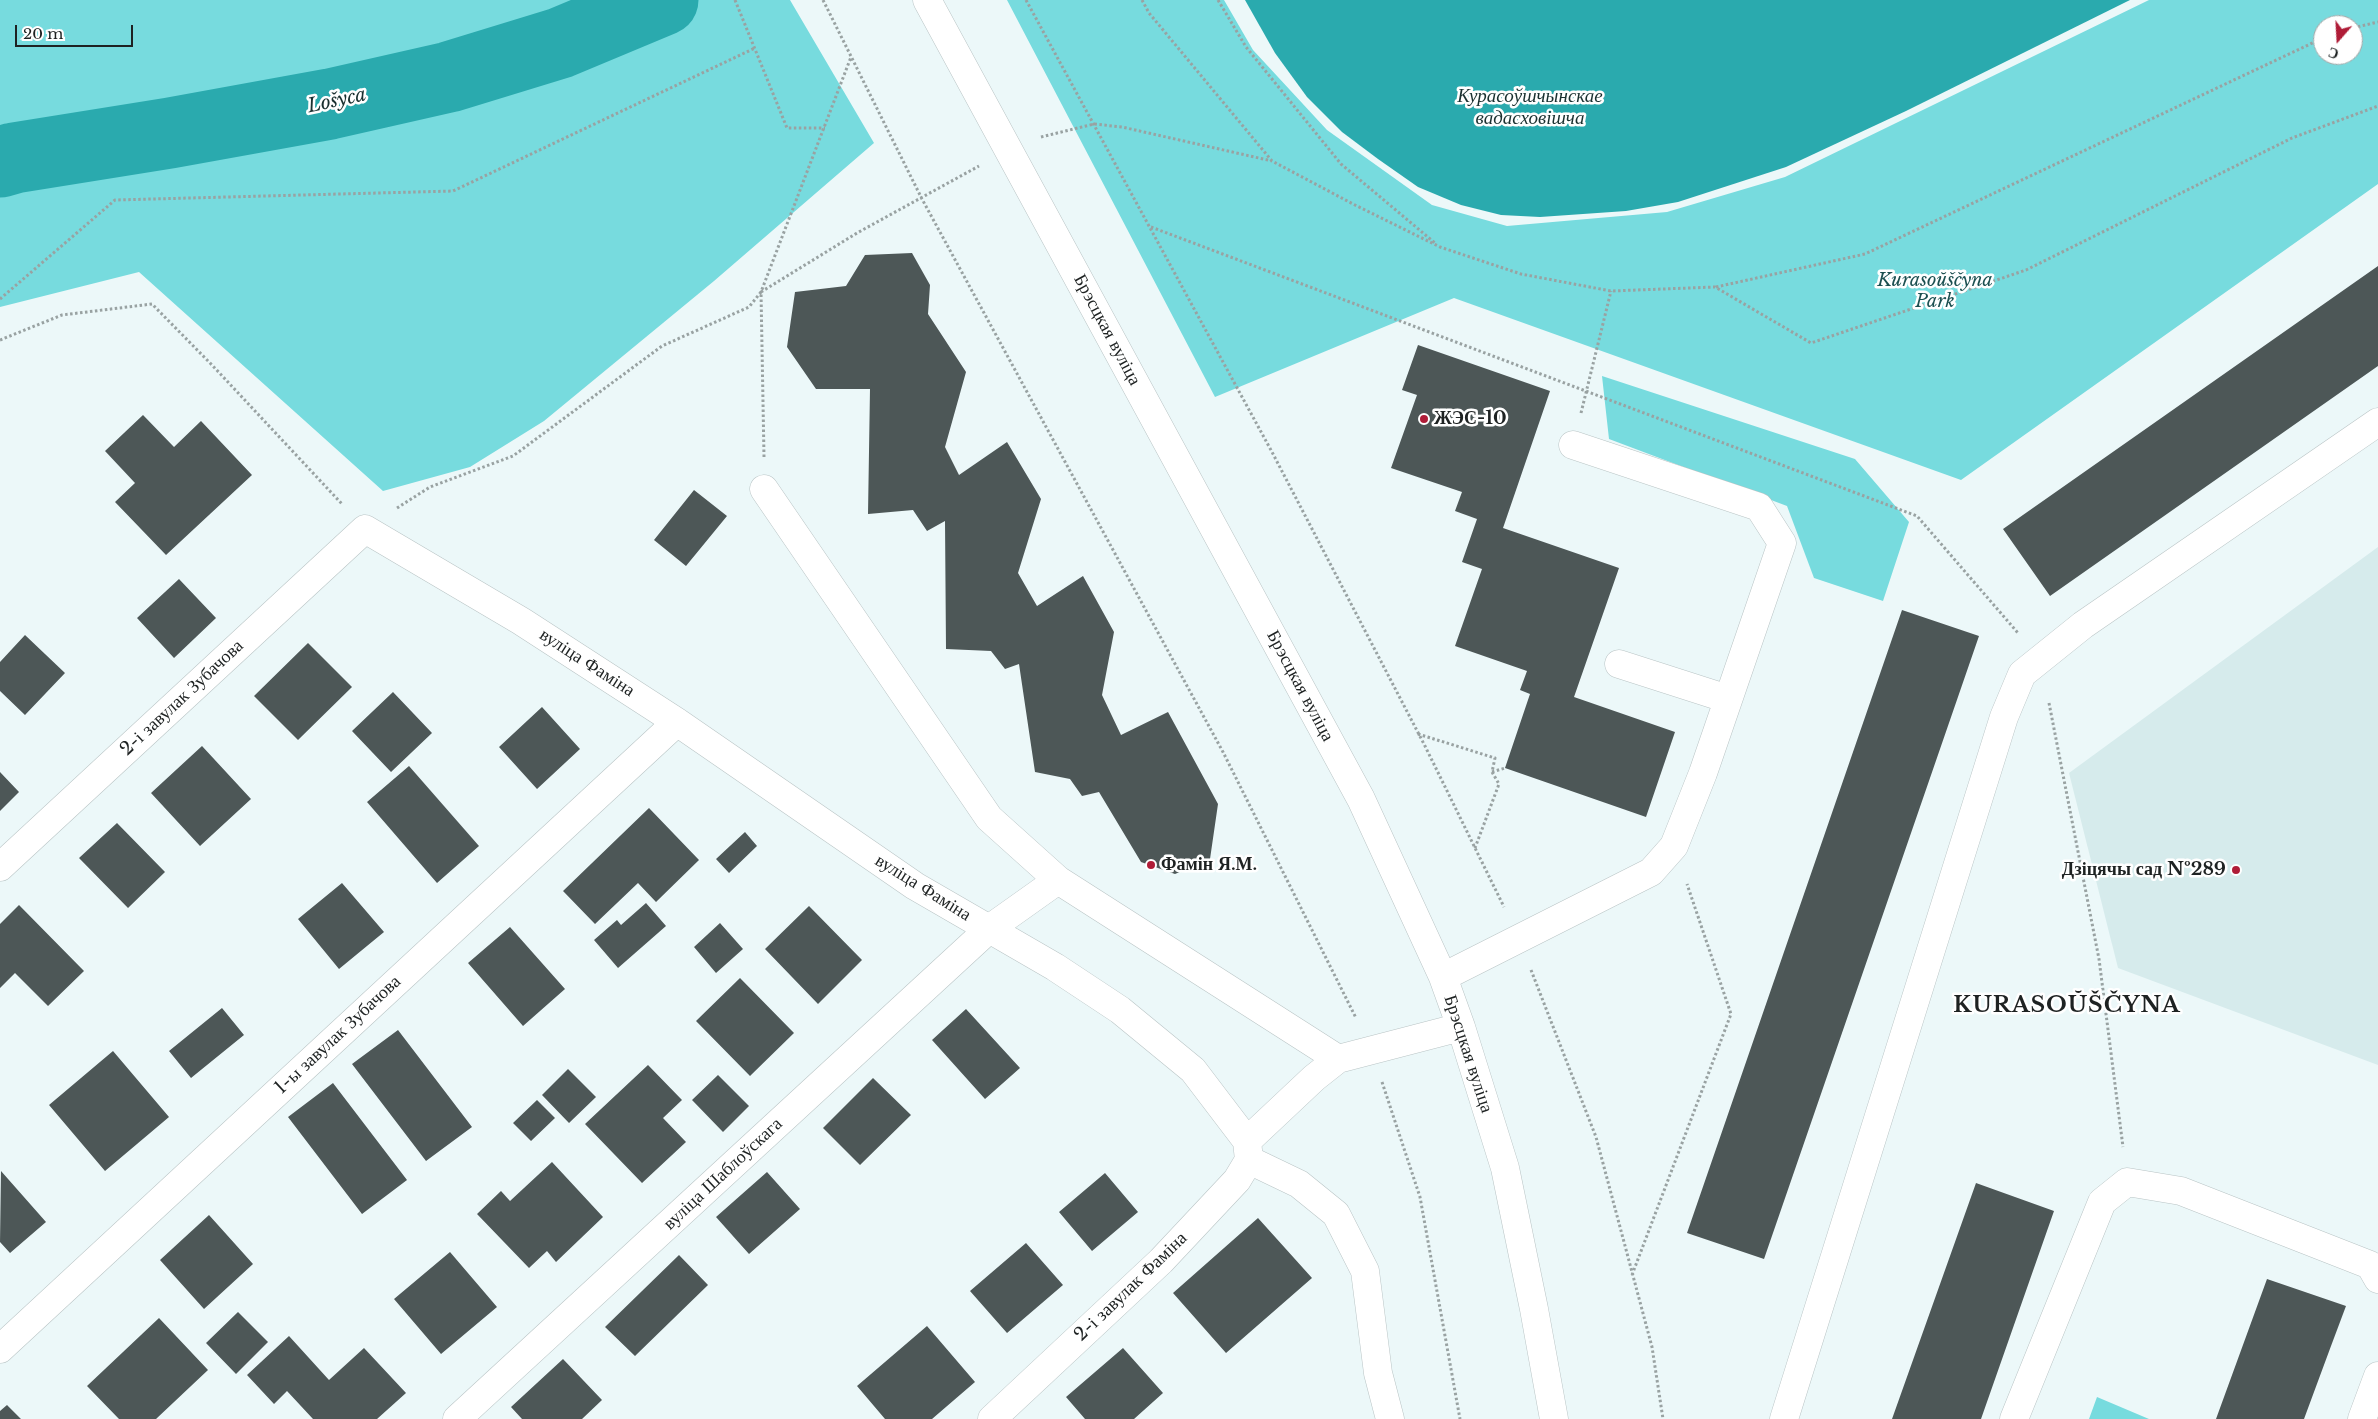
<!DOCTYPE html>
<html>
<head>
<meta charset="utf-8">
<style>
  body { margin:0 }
  #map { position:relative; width:2378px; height:1419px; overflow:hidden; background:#ecf8f9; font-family:"Libre Baskerville",serif }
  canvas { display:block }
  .north { position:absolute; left:2313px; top:15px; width:50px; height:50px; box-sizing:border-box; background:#fff; border:1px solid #a5a7a7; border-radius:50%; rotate:199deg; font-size:14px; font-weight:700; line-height:20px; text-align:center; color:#1e2222 }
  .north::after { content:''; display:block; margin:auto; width:18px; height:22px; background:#af1c37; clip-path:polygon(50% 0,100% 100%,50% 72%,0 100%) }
  .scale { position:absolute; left:15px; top:25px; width:118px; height:22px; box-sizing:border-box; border:2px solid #1e2222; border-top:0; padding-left:6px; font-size:15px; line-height:18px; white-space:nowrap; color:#1e2222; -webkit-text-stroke:4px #fff; paint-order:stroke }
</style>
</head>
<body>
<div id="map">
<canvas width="2378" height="1419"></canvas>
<div class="north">С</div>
<div class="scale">20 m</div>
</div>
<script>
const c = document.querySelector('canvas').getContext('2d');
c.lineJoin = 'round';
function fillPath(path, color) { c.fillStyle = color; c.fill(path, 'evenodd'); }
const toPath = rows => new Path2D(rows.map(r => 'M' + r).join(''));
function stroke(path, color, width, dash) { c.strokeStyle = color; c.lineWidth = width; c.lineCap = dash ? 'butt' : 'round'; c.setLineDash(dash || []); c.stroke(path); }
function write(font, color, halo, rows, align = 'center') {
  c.font = font + ' "Libre Baskerville",serif'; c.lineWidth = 5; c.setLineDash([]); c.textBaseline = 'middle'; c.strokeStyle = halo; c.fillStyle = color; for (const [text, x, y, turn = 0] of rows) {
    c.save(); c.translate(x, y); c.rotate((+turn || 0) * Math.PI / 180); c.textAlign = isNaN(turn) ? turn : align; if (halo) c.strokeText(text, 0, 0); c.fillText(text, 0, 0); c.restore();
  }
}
const built = toPath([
  [2378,547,2378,1065,2118,968,2069,773]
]);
const green = toPath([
  [0,0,790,0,874,143,714,281,544,421,470,467,383,491,139,272,0,307],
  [1007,0,1224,0,1253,50,1327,130,1432,205,1507,226,1667,212,1785,177,2149,0,2378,0,2378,184,1961,480,1454,298,1215,397],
  [2323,25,2353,25,2353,55,2323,55],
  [1602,376,1855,459,1909,522,1883,601,1814,578,1787,506,1609,439],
  [2097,1397,2149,1419,2089,1419]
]);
const water = toPath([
  [1245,0,2130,0,1906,111,1786,167,1678,202,1626,211,1540,217,1501,215,1461,205,1418,187,1378,159,1342,132,1307,97,1275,53]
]);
const river = toPath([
  [0,162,14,158,170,133,330,104,449,77,560,43,663,0]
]);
const building = toPath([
  [912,253,930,285,928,314,966,372,945,447,959,475,1007,442,1041,499,1018,573,1037,606,1083,576,1114,632,1102,695,1121,735,1168,712,1218,804,1210,859,1175,874,1141,862,1099,792,1082,796,1070,779,1035,772,1019,664,1005,669,991,651,946,649,945,521,927,531,913,510,868,514,870,389,816,389,787,347,795,292,846,286,865,255],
  [2378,266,2378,366,2050,596,2003,529],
  [1418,345,1550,391,1503,528,1619,568,1574,697,1675,732,1646,817,1505,768,1530,694,1520,690,1527,671,1455,646,1482,569,1462,562,1477,519,1455,511,1462,492,1391,468,1417,395,1402,390],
  [143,415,174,447,201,421,252,475,166,555,115,502,135,483,105,451],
  [694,490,727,516,686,566,654,540],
  [179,579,216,618,174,658,137,618],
  [1902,610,1979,636,1764,1259,1687,1233],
  [25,635,65,673,25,715,0,691,0,662],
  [308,643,352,687,298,740,254,696],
  [393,692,432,733,391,772,352,731],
  [542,707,580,749,537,789,499,747],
  [202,746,251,799,200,846,151,793],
  [409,766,479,846,437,883,367,802],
  [0,772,19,792,0,811],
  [649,808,699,860,656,902,638,883,595,924,563,891],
  [117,823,165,872,128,908,79,858],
  [745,832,757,846,729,873,716,859],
  [342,883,384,932,339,969,298,919],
  [646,903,666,926,618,968,594,940,617,920,621,925],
  [19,905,84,971,48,1006,15,973,0,988,0,924],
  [809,906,862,960,818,1004,765,949],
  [720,923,743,949,716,973,694,947],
  [510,927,565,989,523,1026,468,963],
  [740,978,794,1033,750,1076,696,1021],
  [222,1008,244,1035,191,1078,169,1051],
  [966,1009,1020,1068,985,1099,932,1040],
  [398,1030,472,1127,426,1161,352,1064],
  [113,1051,169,1117,105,1171,49,1105],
  [648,1065,682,1100,663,1118,686,1142,642,1183,585,1124],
  [568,1069,596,1097,569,1123,542,1095],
  [718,1075,749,1106,723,1132,692,1100],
  [873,1078,911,1115,860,1165,823,1128],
  [333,1083,407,1180,362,1214,288,1117],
  [537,1100,555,1118,531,1141,513,1123],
  [552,1162,603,1217,556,1262,547,1251,529,1268,477,1214,501,1191,510,1201],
  [1,1171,46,1222,10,1253,0,1242],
  [767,1172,800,1209,749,1254,716,1217],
  [1105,1173,1138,1212,1092,1251,1059,1212],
  [1976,1183,2054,1211,1981,1419,1892,1419],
  [209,1215,253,1264,204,1309,160,1260],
  [1258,1218,1312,1278,1226,1353,1173,1293],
  [1026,1243,1063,1285,1007,1333,970,1291],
  [450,1252,497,1307,441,1354,394,1299],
  [679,1255,708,1285,635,1356,605,1327],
  [2267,1279,2346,1306,2331,1346,2304,1419,2216,1419],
  [238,1312,268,1342,236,1374,206,1343],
  [159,1318,208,1370,156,1419,119,1419,87,1386],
  [927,1326,975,1382,932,1419,885,1419,857,1386],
  [289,1336,329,1380,364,1348,406,1393,377,1419,313,1419,287,1391,274,1404,247,1375],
  [1123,1348,1163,1393,1134,1419,1085,1419,1066,1397],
  [563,1359,602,1400,582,1419,522,1419,511,1407],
  [7,1405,21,1419,0,1419,0,1411]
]);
const path = toPath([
  [735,0,787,128,825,128],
  [823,0,922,199,1223,752,1356,1018],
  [1026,0,1272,452,1425,746,1504,907],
  [1142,0,1149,13,1272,161,1353,204,1440,247,1521,274,1611,291,1715,287,1811,343,2026,270,2292,138,2378,106],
  [1218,0,1246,47,1341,164,1435,243],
  [2353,28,2378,22],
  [1041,137,1094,124,1122,127,1272,161],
  [1151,227,1917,516,2018,633],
  [1716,287,1865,254,2323,38],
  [0,299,115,200,453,191,755,48],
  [0,340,62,315,152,304,212,365,342,504],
  [1581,413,1611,291],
  [764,457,761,292,857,233,979,166],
  [397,508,430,487,513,456,662,346,749,307,761,292,851,57],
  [2049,703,2099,959,2123,1147],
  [1418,734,1495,758,1492,772,1499,784,1475,848],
  [1492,772,1505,768],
  [1531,970,1596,1137,1652,1347,1663,1419],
  [1382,1082,1420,1197,1460,1419],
  [1632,1275,1731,1014,1687,884]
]);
const minor = toPath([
  [927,0,1361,799,1443,977,1461,1027,1505,1168,1534,1309,1554,1419],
  [764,489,989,818,1058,880,1338,1059],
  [1619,664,1728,699],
  [0,867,365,529,521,621,677,722,915,886,1055,967,1120,1010,1193,1070,1247,1141,1314,1078,1338,1059,1461,1027],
  [1443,977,1651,872,1674,846,1703,773,1782,543,1759,507,1573,445],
  [1249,1160,1299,1184,1336,1214,1365,1271,1378,1373,1390,1419],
  [0,1349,677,722],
  [457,1419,989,929,1058,880],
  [992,1419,1161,1261,1237,1180,1249,1160,1247,1141],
  [1784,1419,2004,717,2022,674,2083,625,2378,422],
  [2014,1419,2102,1202,2127,1182,2181,1191,2370,1265,2378,1279],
  [2362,1419,2378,1376]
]);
const markers = [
  [1424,419,5,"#af1c37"],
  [1151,865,5,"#af1c37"],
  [2236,870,5,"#af1c37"]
];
const parkNames = [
  ["Kurasoŭščyna",1935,281],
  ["Park",1935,302]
];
const streetNames = [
  ["Брэсцкая вуліца",1107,330,62],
  ["вуліца Фаміна",587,663,33],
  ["Брэсцкая вуліца",1300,686,62],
  ["2-і завулак Зубачова",182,698,-43],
  ["вуліца Фаміна",923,888,32],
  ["1-ы завулак Зубачова",338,1035,-43],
  ["Брэсцкая вуліца",1468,1054,72],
  ["вуліца Шаблоўскага",723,1174,-43],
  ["2-і завулак Фаміна",1131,1287,-44]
];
const poiNames = [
  ["ЖЭС-10",1434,419],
  ["Фамін Я.М.",1161,865],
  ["Дзіцячы сад №289",2226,870,"right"]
];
const waterNames = [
  ["Курасоўшчынскае",1530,97],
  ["вадасховішча",1530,119],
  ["Lošyca",337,101,-12]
];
const districtNames = [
  ["KURASOŬŠČYNA",2067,1006]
];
fillPath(built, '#d6ebec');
fillPath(green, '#77dbde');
fillPath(water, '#2aaaae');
stroke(river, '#2aaaae', 71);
fillPath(building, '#4d5757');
stroke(minor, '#b9c4c5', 29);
stroke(path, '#99a2a2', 3, [2.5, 2.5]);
stroke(minor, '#fff', 28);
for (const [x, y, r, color] of markers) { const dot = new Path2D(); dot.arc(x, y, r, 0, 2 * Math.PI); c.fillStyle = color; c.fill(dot); stroke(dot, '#fff', 2); }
write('italic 18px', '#1c5051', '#fff', parkNames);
write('18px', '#1e2222', '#fff', streetNames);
write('bold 18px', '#1e2222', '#fff', poiNames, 'left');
write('italic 19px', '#1a3030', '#fff', waterNames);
c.letterSpacing = '1px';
write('bold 22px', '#1e2222', '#fff', districtNames);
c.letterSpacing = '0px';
</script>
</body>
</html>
